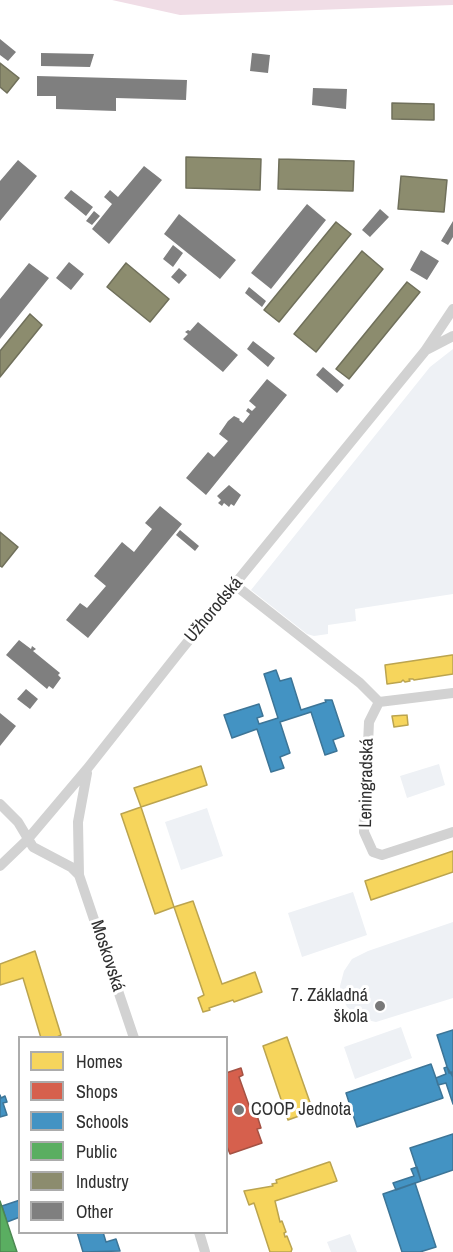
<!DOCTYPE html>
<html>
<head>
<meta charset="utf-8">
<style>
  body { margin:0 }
  #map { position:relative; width:453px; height:1252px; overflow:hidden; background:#fff; font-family:"Archivo Narrow",sans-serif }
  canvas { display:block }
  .legend { position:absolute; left:18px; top:1036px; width:210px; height:198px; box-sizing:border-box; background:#fff; border:2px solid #acacac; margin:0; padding:8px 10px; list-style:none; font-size:18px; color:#303030 }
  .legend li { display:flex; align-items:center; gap:12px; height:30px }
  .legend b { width:30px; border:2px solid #acacac }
</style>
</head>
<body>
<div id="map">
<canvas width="453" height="1252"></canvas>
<ul class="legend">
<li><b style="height:16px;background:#f6d55c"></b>Homes</li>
<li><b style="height:16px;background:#d6604d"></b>Shops</li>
<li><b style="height:16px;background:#4393c3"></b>Schools</li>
<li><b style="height:16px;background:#5aae61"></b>Public</li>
<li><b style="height:16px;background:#8c8c6e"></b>Industry</li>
<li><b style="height:16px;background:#7f7f7f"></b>Other</li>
</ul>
</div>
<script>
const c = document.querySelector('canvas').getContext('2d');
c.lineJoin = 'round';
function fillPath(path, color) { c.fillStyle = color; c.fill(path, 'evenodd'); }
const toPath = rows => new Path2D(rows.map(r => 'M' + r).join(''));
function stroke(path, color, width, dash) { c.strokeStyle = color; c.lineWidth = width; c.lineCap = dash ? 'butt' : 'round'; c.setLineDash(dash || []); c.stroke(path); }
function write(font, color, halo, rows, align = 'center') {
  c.font = font + ' "Archivo Narrow",sans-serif'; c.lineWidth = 6; c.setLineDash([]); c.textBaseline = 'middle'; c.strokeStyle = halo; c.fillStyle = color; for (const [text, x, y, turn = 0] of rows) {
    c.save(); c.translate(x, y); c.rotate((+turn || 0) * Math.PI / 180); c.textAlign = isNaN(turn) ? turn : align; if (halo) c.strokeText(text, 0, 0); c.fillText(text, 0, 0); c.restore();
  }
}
const green = toPath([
  [453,349,453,594,355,609,356,621,328,625,328,634,314,636,307,634,251,590,430,367],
  [439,764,445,785,407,798,400,776],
  [207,808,223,856,181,870,165,822],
  [353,892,367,935,302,957,288,913],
  [453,922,453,998,376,1022,362,1019,347,1007,341,994,340,986,344,971,352,959,368,951],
  [401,1027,412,1058,355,1079,344,1047],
  [350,1234,357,1252,331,1252,327,1242]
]);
const water = toPath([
  [112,0,453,0,453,5,180,15]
]);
const homes = toPath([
  [452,655,453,655,453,674,414,680,413,679,409,679,410,681,405,682,403,680,401,682,387,684,385,665,452,655],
  [407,715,408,725,394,727,392,716,407,715],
  [201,766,207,785,141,807,134,788,201,766],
  [141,807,174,907,155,914,121,814,141,807],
  [453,851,453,872,371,900,365,881,453,851],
  [193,901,222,984,255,972,262,992,234,1002,233,1000,209,1008,210,1010,203,1012,198,998,204,995,174,907,193,901],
  [35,951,61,1035,55,1038,41,1038,23,978,0,985,0,964,35,951],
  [287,1037,313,1111,288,1120,263,1046,287,1037],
  [329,1162,330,1162,337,1181,275,1201,280,1222,282,1221,286,1232,284,1233,285,1237,287,1236,292,1249,291,1252,270,1252,254,1203,249,1205,244,1191,273,1186,272,1184,277,1183,276,1180,329,1162]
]);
const shops = toPath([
  [241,1068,243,1075,239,1077,251,1111,255,1109,261,1128,257,1129,262,1143,230,1154,226,1144,226,1073,241,1068]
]);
const schools = toPath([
  [276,670,280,681,291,678,301,710,326,702,325,700,332,700,344,736,333,740,337,751,325,755,311,712,280,722,290,753,280,757,284,768,271,772,257,729,232,738,224,715,259,704,263,716,257,718,259,724,278,718,264,674,276,670],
  [453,1030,453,1077,452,1072,449,1073,437,1035,453,1030],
  [431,1064,443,1098,357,1127,346,1093,431,1064],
  [447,1067,453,1077,453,1104,446,1083,438,1085,436,1078,446,1074,444,1068,447,1067],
  [0,1095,1,1098,5,1096,7,1102,3,1103,7,1115,0,1117,0,1095],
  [453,1134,453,1170,421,1181,410,1148,453,1134],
  [417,1167,421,1181,396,1190,393,1183,414,1176,411,1169,417,1167],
  [415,1183,436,1247,420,1252,402,1252,383,1194,415,1183],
  [20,1200,20,1217,7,1222,2,1206,20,1200],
  [77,1232,103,1232,106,1242,116,1239,120,1251,83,1252,77,1232]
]);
const public = toPath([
  [0,1201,17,1252,0,1252,0,1201]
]);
const industry = toPath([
  [0,63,19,78,7,93,0,87,0,63],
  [392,103,434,104,434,120,392,119,392,103],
  [186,157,261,159,260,190,186,188,186,157],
  [279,159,354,161,353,191,278,189,279,159],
  [401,176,447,180,444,212,398,209,401,176],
  [336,222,351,234,279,322,264,310,336,222],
  [362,251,383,269,316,352,294,334,362,251],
  [126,263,169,299,150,322,107,287,126,263],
  [407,282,420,292,349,379,336,369,407,282],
  [30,314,42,325,0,377,0,351,30,314],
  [0,532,18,547,2,567,0,566,0,532]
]);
const building = toPath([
  [0,39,16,52,8,61,0,55],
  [41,53,94,54,90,67,41,66],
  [252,53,270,55,268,73,250,71],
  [37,76,187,80,186,100,116,98,116,111,56,109,56,96,37,96],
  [313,88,347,89,346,109,312,105],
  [18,160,37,176,0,221,0,181],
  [144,166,162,180,109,244,92,229,112,204,104,197,110,190,118,197],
  [71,190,93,207,86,216,64,198],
  [307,204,326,220,271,289,251,273],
  [380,209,389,217,370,237,362,230],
  [94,211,100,216,92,225,86,221],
  [179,214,236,260,220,279,164,234],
  [453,221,453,237,448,245,441,241],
  [173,245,183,253,173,267,163,259],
  [421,250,439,261,427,280,410,270],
  [69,262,84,274,71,290,56,278],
  [29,263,49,278,0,339,0,299],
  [179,268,187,275,179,284,171,277],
  [249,287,266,301,262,307,245,293],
  [198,322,238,355,223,372,183,339,188,334,185,332,188,330,190,331],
  [253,341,275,358,268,367,247,349],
  [323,367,344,385,337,393,316,375],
  [267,379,287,395,206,495,186,478,208,452,214,457,228,441,219,434,228,421,234,416,240,419,239,420,243,423,250,414,246,411,248,408,252,411,256,407,249,401],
  [229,485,241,495,234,506,231,504,229,507,224,503,222,506,218,503,221,500,217,496],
  [160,506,182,524,88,638,66,620,80,603,87,608,106,586,94,576,122,542,134,552,152,529,145,523],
  [180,530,199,546,195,551,176,535],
  [19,640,31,649,32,646,36,649,33,651,60,673,58,675,61,678,53,689,49,686,47,689,6,655],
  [26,689,38,699,30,709,17,699],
  [0,713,16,726,0,746]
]);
const street = toPath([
  [428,349,453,336],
  [235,585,360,683,379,702],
  [379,702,369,722,364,832,373,852,382,855,453,832],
  [379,702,453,693],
  [87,773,78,822,79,875,134,1038],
  [0,804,18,822,33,847,71,867,79,875],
  [0,866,27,840,87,769,181,650,425,351,453,309],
  [199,1232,205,1252]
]);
const markers = [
  [380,1006,6,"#787878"],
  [239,1110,6,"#787878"]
];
const streetNames = [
  ["Užhorodská",214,610,-50],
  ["Leningradská",367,783,-89],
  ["Moskovská",107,956,72]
];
const poiNames = [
  ["7. Základná",368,996],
  ["škola",368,1017],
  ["COOP Jednota",251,1110,"left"]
];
fillPath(green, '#eef1f5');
fillPath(water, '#f0dde6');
fillPath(homes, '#f6d55c');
stroke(homes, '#bba44f', 1.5);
fillPath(shops, '#d6604d');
stroke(shops, '#a45244', 1.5);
fillPath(schools, '#4393c3');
stroke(schools, '#3d7597', 1.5);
fillPath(public, '#5aae61');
stroke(public, '#4d8852', 1.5);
fillPath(industry, '#8c8c6e');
stroke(industry, '#70705b', 1.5);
fillPath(building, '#7f7f7f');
stroke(street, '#d2d2d2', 10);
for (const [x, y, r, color] of markers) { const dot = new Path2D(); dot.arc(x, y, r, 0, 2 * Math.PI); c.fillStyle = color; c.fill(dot); stroke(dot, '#fff', 2); }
write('18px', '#303030', '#fff', streetNames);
write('18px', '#303030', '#fff', poiNames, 'right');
</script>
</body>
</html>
